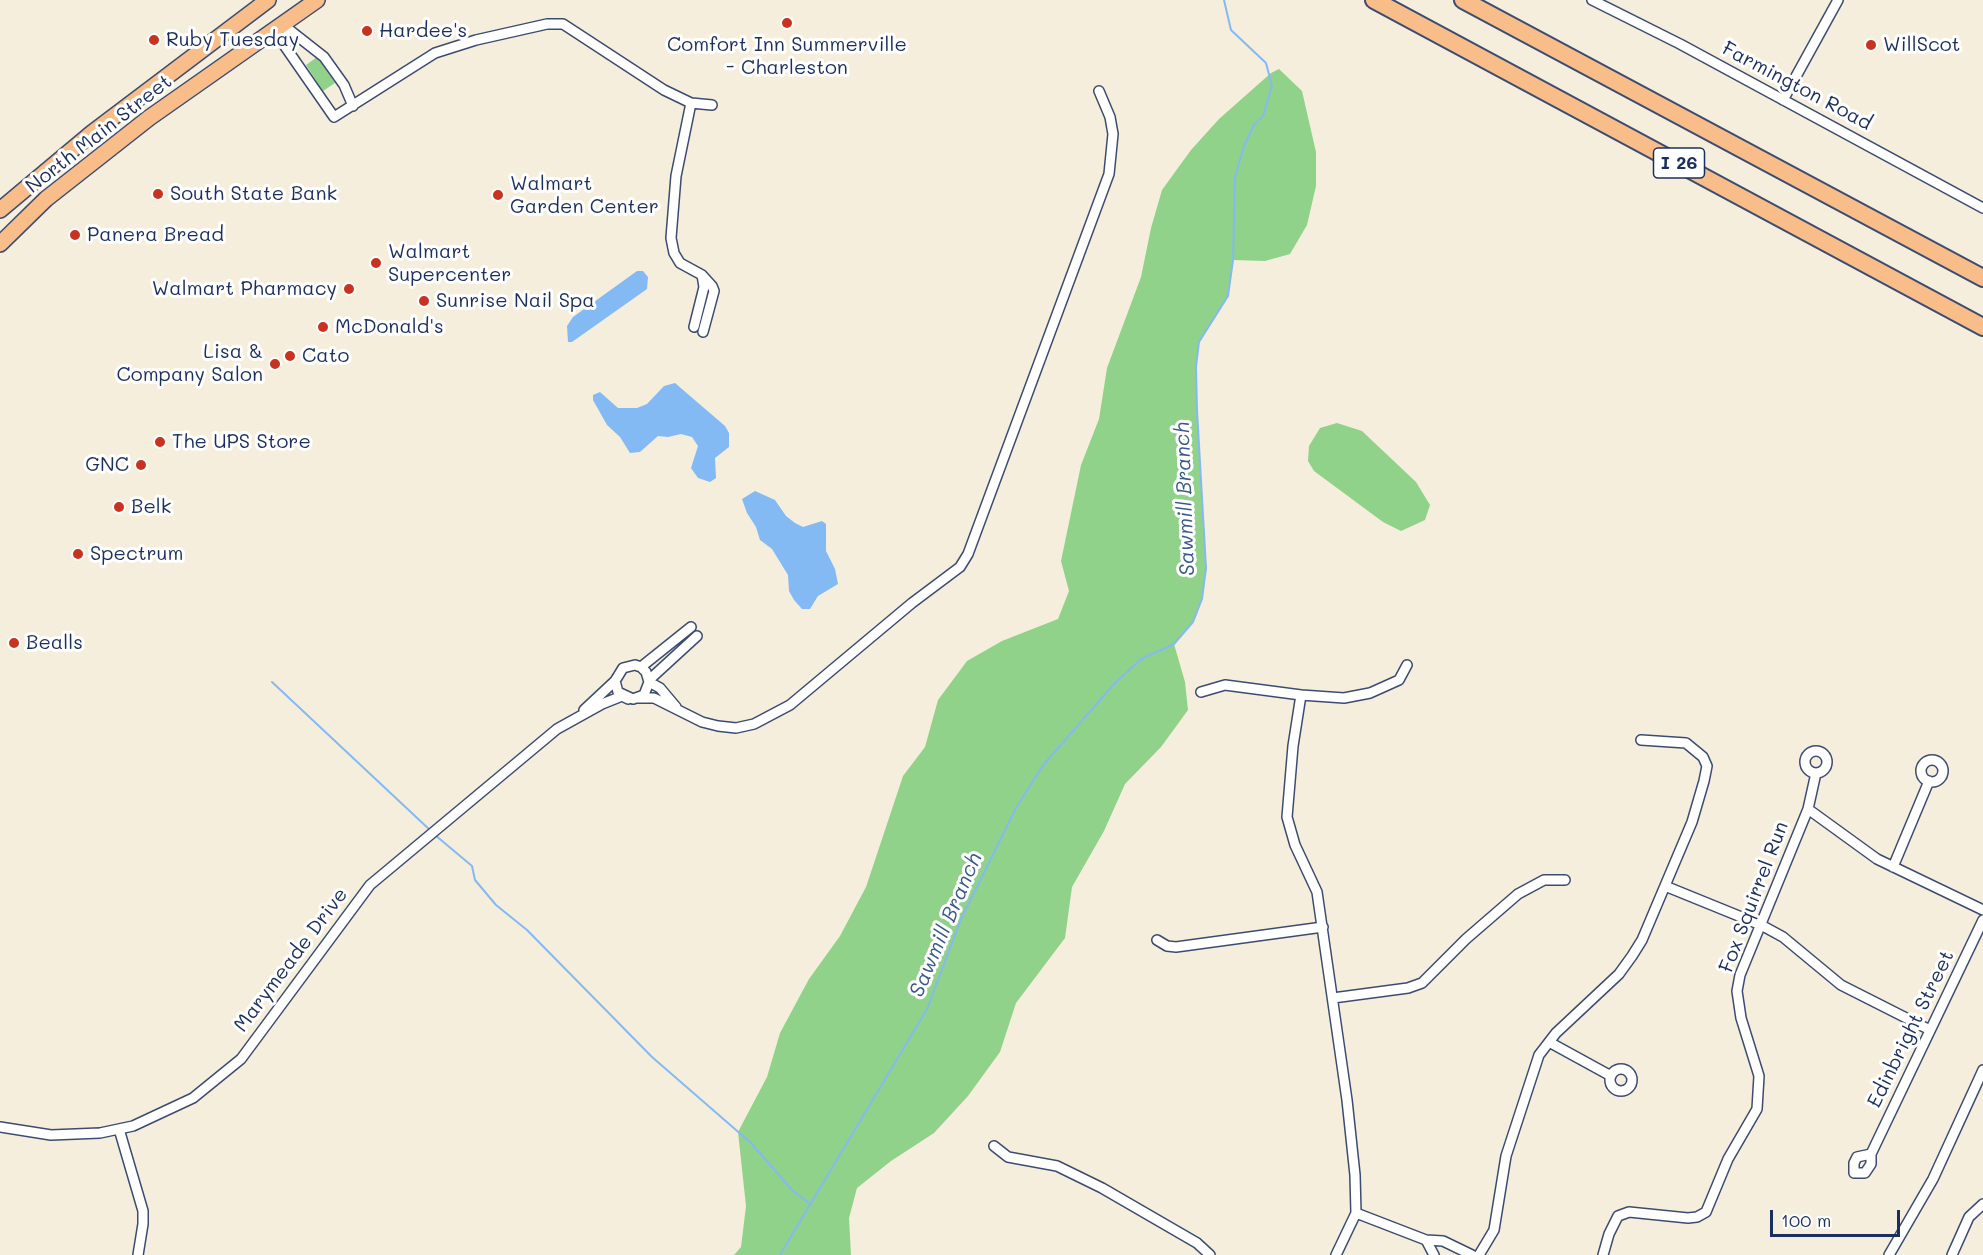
<!DOCTYPE html>
<html>
<head>
<meta charset="utf-8">
<style>
  body { margin:0 }
  #map { position:relative; width:1983px; height:1255px; overflow:hidden; background:#f5eedc; font-family:Mali,sans-serif }
  canvas { display:block }
  .scale { position:absolute; left:1770px; top:1210px; width:130px; height:27px; box-sizing:border-box; border:3px solid #1b2f5e; border-top:0; padding-left:8px; font-size:18px; line-height:21px; white-space:nowrap; color:#1b2f5e; -webkit-text-stroke:4px #fff; paint-order:stroke }
</style>
</head>
<body>
<div id="map">
<canvas width="1983" height="1255"></canvas>
<div class="scale">100 m</div>
</div>
<script>
const c = document.querySelector('canvas').getContext('2d');
c.lineJoin = 'round';
function fillPath(path, color) { c.fillStyle = color; c.fill(path, 'evenodd'); }
const toPath = rows => new Path2D(rows.map(r => 'M' + r).join(''));
function stroke(path, color, width, dash) { c.strokeStyle = color; c.lineWidth = width; c.lineCap = dash ? 'butt' : 'round'; c.setLineDash(dash || []); c.stroke(path); }
function write(font, color, halo, rows, align = 'center') {
  c.font = font + ' Mali,sans-serif'; c.lineWidth = 6; c.setLineDash([]); c.textBaseline = 'middle'; c.strokeStyle = halo; c.fillStyle = color; for (const [text, x, y, turn = 0] of rows) {
    c.save(); c.translate(x, y); c.rotate((+turn || 0) * Math.PI / 180); c.textAlign = isNaN(turn) ? turn : align; if (halo) c.strokeText(text, 0, 0); c.fillText(text, 0, 0); c.restore();
  }
}
const green = toPath([
  [317,57,335,83,323,91,306,65],
  [1279,69,1302,91,1316,152,1316,186,1307,225,1290,254,1265,261,1233,260,1228,296,1199,342,1196,367,1197,410,1206,568,1202,599,1193,622,1174,644,1185,682,1188,710,1161,747,1125,784,1104,831,1072,887,1065,938,1016,1003,1000,1052,968,1096,934,1133,891,1161,857,1188,849,1218,851,1255,734,1255,741,1247,746,1206,738,1132,767,1077,780,1033,809,979,840,936,866,887,903,776,925,747,938,700,967,661,1002,641,1058,619,1069,591,1061,561,1081,465,1099,419,1107,368,1141,277,1151,228,1162,190,1191,150,1219,119,1271,73],
  [1337,423,1362,431,1416,482,1430,505,1425,520,1401,531,1383,522,1314,471,1308,461,1309,446,1320,428]
]);
const water = toPath([
  [637,271,643,271,648,277,647,289,572,342,568,342,567,326,573,317],
  [675,383,725,426,729,433,729,447,715,458,716,478,710,482,698,478,691,468,698,446,692,437,681,434,668,437,658,436,640,452,630,453,620,437,607,425,593,400,593,395,600,392,618,408,637,408,647,404,664,386],
  [755,491,775,500,786,516,795,523,803,527,822,521,826,524,826,551,835,569,838,584,818,596,810,609,802,609,794,600,789,591,788,575,772,549,760,540,756,527,747,513,742,499]
]);
const stream = toPath([
  [272,682,431,831],
  [435,835,472,866,475,880,496,905,527,930,652,1057,751,1143,792,1190,811,1205],
  [780,1255,927,1009,961,919,1016,808,1044,764,1115,683,1141,659,1174,644,1193,622,1202,599,1206,568,1197,410,1196,367,1199,342,1228,296,1233,260,1235,177,1244,146,1254,125,1263,116,1272,86,1266,63,1231,30,1224,0]
]);
const street = toPath([
  [1592,0,1680,44,1983,208],
  [282,24,284,45,334,117,435,53,476,40,547,24,563,24,664,90,691,103,712,105],
  [282,24,324,57,344,85,353,106],
  [1783,100,1838,0],
  [691,103,676,176,671,238,674,253,680,263,702,275,712,286,714,291,703,332],
  [694,327,704,287,702,275],
  [641,667,691,627],
  [649,680,697,636],
  [649,682,644,695,633,699,618,692,615,681,623,668,635,665,641,667,646,672,649,682,660,688,676,707],
  [1201,692,1225,685,1301,695],
  [638,698,654,698,702,722,718,726,736,728,754,724,790,705,912,603,960,567,968,554,1109,174,1113,134,1110,117,1099,91],
  [584,710,615,681],
  '1805 762a11 11 0 1 1 22 0a11 11 0 1 1-22 0Z',
  '1921 771a11 11 0 1 1 22 0a11 11 0 1 1-22 0Z',
  [1808,809,1877,859,1983,910],
  [1893,867,1929,781],
  [1665,886,1761,925,1783,937,1841,985,1930,1030],
  [1157,940,1167,946,1176,947,1323,927],
  [1333,998,1408,988,1422,983,1466,939,1518,894,1544,880,1565,880],
  [1549,1042,1611,1076],
  '1610 1080a11 11 0 1 1 22 0a11 11 0 1 1-22 0Z',
  [0,1127,51,1135,100,1133,133,1126,193,1098,241,1059,370,885,557,729,602,704,622,696,628,699],
  [119,1129,143,1211,143,1224,138,1255],
  [994,1146,1008,1157,1057,1166,1102,1188,1197,1243,1210,1255],
  [1871,1154,1857,1157,1854,1163,1854,1173,1865,1173,1871,1164,1871,1154,1983,920],
  [1356,1213,1426,1240],
  [1336,1255,1356,1213,1355,1175,1347,1100,1317,892,1295,845,1287,817,1293,746,1301,695,1344,698,1370,693,1399,680,1407,665],
  [1434,1255,1426,1240,1443,1241,1472,1255],
  [1479,1255,1494,1230,1506,1156,1539,1055,1556,1033,1619,974,1632,956,1642,940,1692,822,1704,781,1707,766,1703,757,1686,743,1641,740],
  [1603,1255,1609,1234,1618,1216,1629,1212,1688,1218,1697,1217,1706,1212,1728,1159,1757,1109,1759,1076,1741,1018,1737,991,1740,975,1808,809,1816,773],
  [1889,1255,1933,1179,1983,1070],
  [1952,1255,1969,1217,1983,1204]
]);
const primary = toPath([
  [0,210,92,133,268,0],
  [0,244,46,199,149,118,317,0]
]);
const highway = toPath([
  [1374,0,1983,327],
  [1463,0,1983,278]
]);
const markers = [
  [787,23,6,"#c8321e"],
  [367,31,6,"#c8321e"],
  [154,40,6,"#c8321e"],
  [1871,45,6,"#c8321e"],
  [158,194,6,"#c8321e"],
  [498,195,6,"#c8321e"],
  [75,235,6,"#c8321e"],
  [376,263,6,"#c8321e"],
  [349,289,6,"#c8321e"],
  [424,301,6,"#c8321e"],
  [323,327,6,"#c8321e"],
  [290,356,6,"#c8321e"],
  [275,364,6,"#c8321e"],
  [160,442,6,"#c8321e"],
  [141,465,6,"#c8321e"],
  [119,507,6,"#c8321e"],
  [78,554,6,"#c8321e"],
  [14,643,6,"#c8321e"]
];
const shields = [
  [1679,163,51]
];
const shieldNames = [
  ["I 26",1679,163]
];
const poiNames = [
  ["Hardee's",379,31],
  ["Ruby Tuesday",166,40],
  ["Comfort Inn Summerville",787,45,"center"],
  ["- Charleston",787,68,"center"],
  ["WillScot",1883,45],
  ["Walmart",510,184],
  ["Garden Center",510,207],
  ["South State Bank",170,194],
  ["Panera Bread",87,235],
  ["Walmart",388,252],
  ["Supercenter",388,275],
  ["Walmart Pharmacy",337,289,"right"],
  ["Sunrise Nail Spa",436,301],
  ["McDonald's",335,327],
  ["Lisa &",263,352,"right"],
  ["Company Salon",263,375,"right"],
  ["Cato",302,356],
  ["The UPS Store",172,442],
  ["GNC",129,465,"right"],
  ["Belk",131,507],
  ["Spectrum",90,554],
  ["Bealls",26,643]
];
const streetNames = [
  ["Farmington Road",1797,86,28],
  ["North Main Street",99,134,-38],
  ["Fox Squirrel Run",1754,897,-69],
  ["Marymeade Drive",291,960,-53],
  ["Edinbright Street",1911,1029,-64]
];
const waterNames = [
  ["Sawmill Branch",1185,499,-92],
  ["Sawmill Branch",946,925,-67]
];
fillPath(green, '#90d289');
fillPath(water, '#84baf3');
stroke(stream, '#84baf3', 2);
stroke(street, '#3c4c71', 12);
stroke(primary, '#3c4c71', 18);
stroke(highway, '#3c4c71', 20);
stroke(street, '#fff', 9);
stroke(primary, '#f9bd89', 15);
stroke(highway, '#f9bd89', 16);
for (const [x, y, r, color] of markers) { const dot = new Path2D(); dot.arc(x, y, r, 0, 2 * Math.PI); c.fillStyle = color; c.fill(dot); stroke(dot, '#fff', 2); }
for (const [x, y, w] of shields) { const box = new Path2D(); box.roundRect(x - w / 2, y - 15, w, 30, 4.5); c.fillStyle = '#fff'; c.fill(box); stroke(box, '#1b2f5e', 1.5); }
write('bold 18px', '#1b2f5e', null, shieldNames);
write('20px', '#1b2f5e', '#fff', poiNames, 'left');
write('20px', '#1b2f5e', '#fff', streetNames);
write('italic 21px', '#3a598b', '#fff', waterNames);
</script>
</body>
</html>
